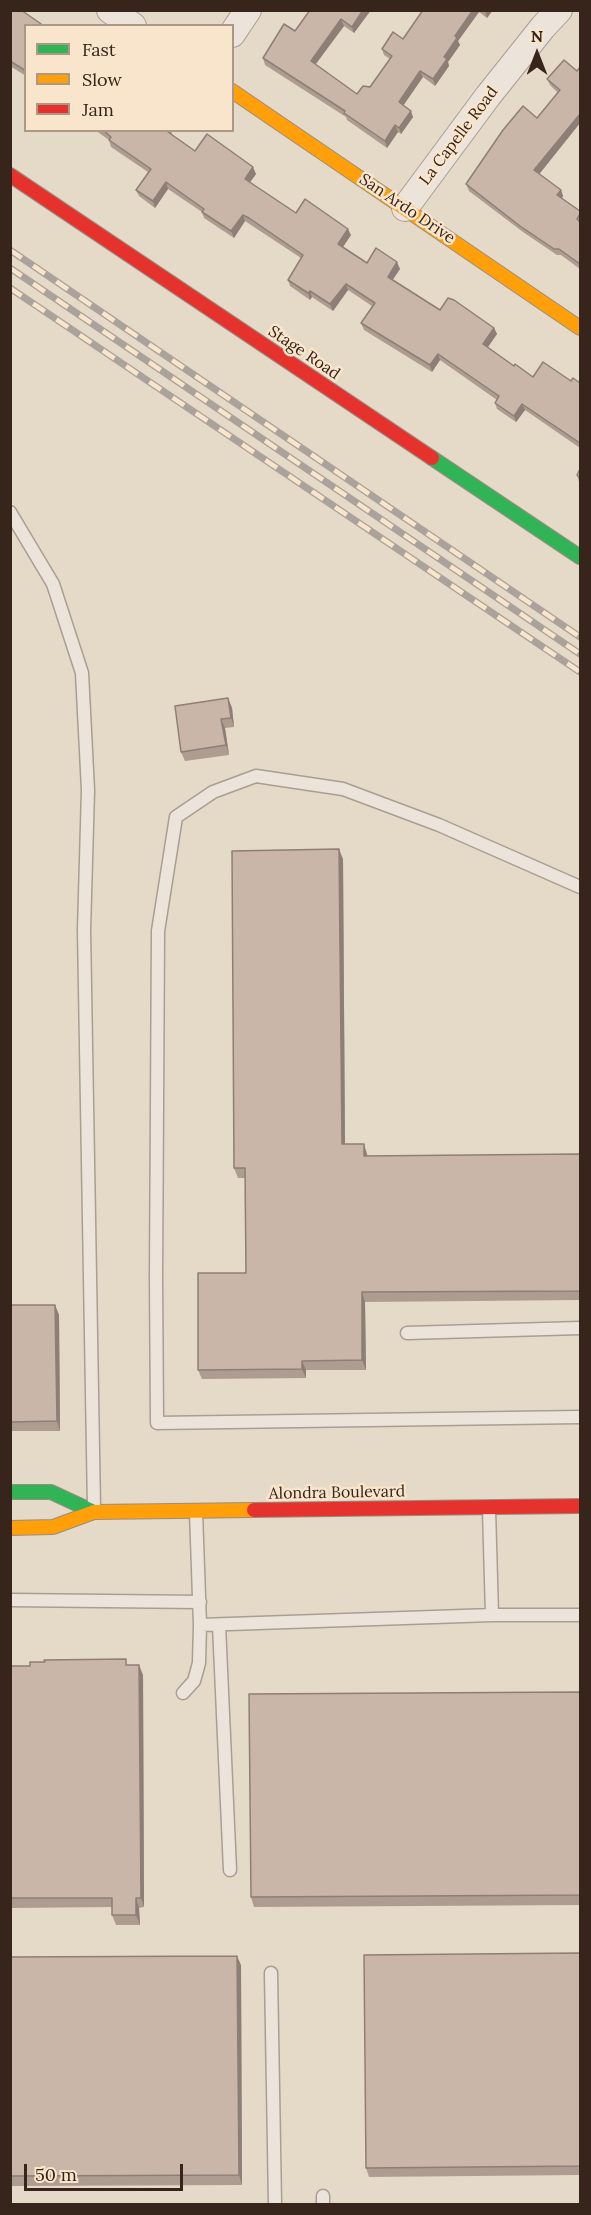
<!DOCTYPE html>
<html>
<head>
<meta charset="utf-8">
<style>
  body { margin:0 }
  #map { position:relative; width:591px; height:2215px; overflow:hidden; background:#e5d9c8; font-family:Lora,serif }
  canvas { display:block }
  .frame { position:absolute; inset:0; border:12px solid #37241a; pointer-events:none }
  .legend { position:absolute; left:24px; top:24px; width:210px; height:108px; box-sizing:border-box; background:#f8e5cc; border:2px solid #ab9885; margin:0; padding:8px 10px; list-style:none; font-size:18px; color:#37241a }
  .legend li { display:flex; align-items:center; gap:12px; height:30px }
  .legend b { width:30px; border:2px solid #ab9885 }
  .north { position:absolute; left:507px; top:24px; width:60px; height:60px; -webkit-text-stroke:4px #f8e5cc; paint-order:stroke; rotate:0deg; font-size:16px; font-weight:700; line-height:24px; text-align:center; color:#37241a }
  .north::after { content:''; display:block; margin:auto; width:21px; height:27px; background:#37241a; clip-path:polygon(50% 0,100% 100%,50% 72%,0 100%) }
  .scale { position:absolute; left:24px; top:2164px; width:159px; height:27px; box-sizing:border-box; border:3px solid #37241a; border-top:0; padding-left:8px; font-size:18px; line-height:21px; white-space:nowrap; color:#37241a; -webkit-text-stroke:4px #f8e5cc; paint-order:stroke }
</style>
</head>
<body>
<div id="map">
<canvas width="591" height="2215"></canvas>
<div class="frame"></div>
<ul class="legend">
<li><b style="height:8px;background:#30b455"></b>Fast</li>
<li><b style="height:8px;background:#ff9f0a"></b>Slow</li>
<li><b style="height:8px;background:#e5322d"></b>Jam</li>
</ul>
<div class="north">N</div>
<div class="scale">50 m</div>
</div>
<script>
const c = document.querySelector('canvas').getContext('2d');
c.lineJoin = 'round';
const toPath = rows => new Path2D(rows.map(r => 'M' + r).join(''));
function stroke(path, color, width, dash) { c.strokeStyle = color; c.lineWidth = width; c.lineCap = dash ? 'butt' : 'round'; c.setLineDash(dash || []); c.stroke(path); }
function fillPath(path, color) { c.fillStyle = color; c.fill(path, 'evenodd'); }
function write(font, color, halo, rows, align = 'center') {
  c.font = font + ' Lora,serif'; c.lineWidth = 5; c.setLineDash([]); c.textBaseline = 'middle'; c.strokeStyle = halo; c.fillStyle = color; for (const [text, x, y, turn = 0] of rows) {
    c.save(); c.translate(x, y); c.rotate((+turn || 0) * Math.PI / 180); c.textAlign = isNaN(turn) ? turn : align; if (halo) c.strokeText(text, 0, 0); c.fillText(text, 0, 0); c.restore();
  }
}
const lane = toPath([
  [10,512,53,584,82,673,88,790,84,930,94,1508],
  [580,887,439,825,343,789,256,776,213,792,176,817,158,931,156,1277,157,1423,580,1417],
  [407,1333,580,1328],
  [196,1512,200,1625,492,1615,489,1509],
  [10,1600,200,1602],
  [492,1615,580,1615],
  [219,1625,230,1870],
  [183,1693,194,1681,199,1663,200,1625],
  [271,1973,275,2204],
  [323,2204,323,2196]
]);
const street = toPath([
  [110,10,133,26],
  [232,34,248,10],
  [405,208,488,96,543,27,559,10]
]);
const fast = toPath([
  [432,458,580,557],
  [10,1492,51,1492,94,1512]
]);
const slow = toPath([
  [232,91,580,328],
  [10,1528,53,1527,94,1512,254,1510]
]);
const jam = toPath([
  [10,175,432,458],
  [254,1510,580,1506]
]);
const rail = toPath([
  [10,250,580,637],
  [10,268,580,654],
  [10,288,580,672]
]);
const wall = toPath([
  [10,10,26,26,26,76,10,66],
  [310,10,371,10,354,33,344,26,315,64,357,94,370,87,390,59,384,55,382,49,403,39,422,13,421,10,493,10,487,18,479,12,458,41,460,45,448,62,449,66,435,86,423,77,403,105,413,117,401,134,398,132,387,148,347,120,346,117,265,65,263,58,295,31],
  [564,60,580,123,539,174,561,190,563,196,562,198,580,211,580,269,561,255,557,255,523,232,469,191,466,184,537,118,558,93,550,85,547,79],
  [95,130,171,130,173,136,195,151,256,174,250,182,296,213,351,235,343,247,367,263,400,269,392,280,440,310,494,328,497,334,488,347,514,366,533,377,571,381,580,383,580,448,525,410,516,422,497,409,495,403,497,400,440,360,432,372,364,330,361,323,372,306,348,290,333,311,312,297,310,300,290,286,288,280,301,258,251,225,245,221,234,238,204,218,202,212,168,189,155,208,139,196,136,190,148,172,111,147,109,140],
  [580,469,580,483,579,482,577,475],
  [228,698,232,708,234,727,225,728,229,755,185,761,181,752],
  [343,859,345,1144,367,1154,367,1156,580,1154,580,1300,365,1302,366,1370,306,1370,306,1378,202,1379,198,1370,246,1273,245,1178,238,1178,234,1168],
  [10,1305,55,1305,59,1315,60,1431,10,1431],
  [128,1665,143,1675,144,1907,139,1908,140,1925,116,1925,112,1915,112,1907,10,1908,10,1666],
  [580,1692,580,1905,254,1907,251,1897],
  [580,1953,580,2175,369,2177,366,2168],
  [10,1957,241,1965,242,2185,10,2186]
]);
const shadedWall = toPath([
  [363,10,371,10,354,33,352,27],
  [473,10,479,10,479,12,458,41,460,45,448,62,449,66,435,86,433,79,455,36],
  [485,10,493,10,487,18,485,11],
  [341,19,344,26,313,68,311,61],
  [420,71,423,77,401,109,399,102],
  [411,111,413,117,401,134,399,128],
  [580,114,580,123,537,177,534,170],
  [395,125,398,132,387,148,385,141],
  [253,167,256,174,248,185,245,179],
  [166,182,168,189,155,208,153,201],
  [561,190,563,196,560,201,557,195],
  [243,215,245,221,234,238,231,231],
  [348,229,351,235,340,251,338,244],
  [397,262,400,269,390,284,388,277],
  [346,284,348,290,333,311,330,304],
  [310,291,312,297,310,300,308,293],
  [494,328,497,334,485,351,483,344],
  [438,354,440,360,432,372,430,365],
  [522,404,525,410,516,422,514,416],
  [228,698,232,708,234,727,231,718],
  [221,719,225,728,229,755,226,745],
  [339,849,343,859,345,1154,342,1144],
  [10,885,11,888,12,910,10,907],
  [364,1144,367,1154,368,1165,364,1156],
  [362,1292,365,1302,366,1370,362,1360],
  [55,1305,59,1315,60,1431,57,1421],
  [302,1361,306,1370,306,1378,302,1369],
  [139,1665,143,1675,144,1907,141,1898],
  [136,1898,139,1908,140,1925,136,1915],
  [237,1956,241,1965,242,2185,239,2175]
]);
const building = toPath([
  [10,10,21,10,44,26,26,26,26,71,10,61,10,10],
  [310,10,363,10,352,27,341,19,311,61,357,94,363,86,370,87,392,56,382,49,393,32,403,39,423,10,473,10,455,36,457,38,444,57,447,59,433,79,420,71,399,102,411,111,399,128,395,125,385,141,344,113,345,111,263,58,284,24,295,31,310,10],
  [564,60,577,71,580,67,580,114,534,170,561,190,557,195,580,211,580,214,577,219,580,222,580,264,559,249,554,249,520,226,466,184,503,130,523,106,537,118,560,90,547,79,564,60],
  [103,130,169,130,168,132,195,151,207,134,253,167,245,179,296,213,305,199,348,229,338,244,367,263,376,248,397,262,388,277,440,310,448,298,454,300,494,328,483,344,514,366,515,364,533,377,543,362,571,381,573,378,580,383,580,443,522,404,514,416,495,403,499,396,438,354,430,365,361,323,375,303,346,284,330,304,310,291,308,293,288,280,303,255,249,218,243,215,231,231,202,212,204,209,166,182,153,201,136,190,151,169,109,140,111,137,103,130],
  [580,469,580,478,577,475,580,469],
  [228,698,231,718,221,719,226,745,181,752,175,706,228,698],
  [339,849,342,1144,364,1144,364,1156,580,1154,580,1291,362,1292,362,1360,302,1361,302,1369,198,1370,198,1273,246,1273,245,1168,234,1168,232,851,339,849],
  [10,1305,55,1305,57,1421,10,1422,10,1305],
  [126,1659,126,1665,139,1665,141,1898,136,1898,136,1915,112,1915,112,1898,10,1898,10,1666,30,1666,30,1662,45,1662,44,1660,126,1659],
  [580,1692,580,1895,251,1897,249,1694,580,1692],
  [580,1953,580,2166,366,2168,364,1955,580,1953],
  [237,1956,239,2175,10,2176,10,1957,237,1956]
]);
const streetNames = [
  ["La Capelle Road",459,136,-53],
  ["San Ardo Drive",407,209,34],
  ["Stage Road",304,353,34],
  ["Alondra Boulevard",337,1493,-1]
];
stroke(lane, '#a99e92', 15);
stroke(street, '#a99e92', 28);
stroke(fast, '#998d82', 16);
stroke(slow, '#998d82', 16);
stroke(jam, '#998d82', 16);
stroke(lane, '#ece4db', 12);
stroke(street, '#ece4db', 26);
stroke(fast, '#30b455', 14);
stroke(slow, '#ff9f0a', 14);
stroke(jam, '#e5322d', 14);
stroke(rail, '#aba39b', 7);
stroke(rail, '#f8e5cc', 4.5, [14]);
fillPath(wall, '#ad9d91');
fillPath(shadedWall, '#8d7f76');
fillPath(building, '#c9b6a9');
stroke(building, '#8d7f76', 1.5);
write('16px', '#37241a', '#f8e5cc', streetNames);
</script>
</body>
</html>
